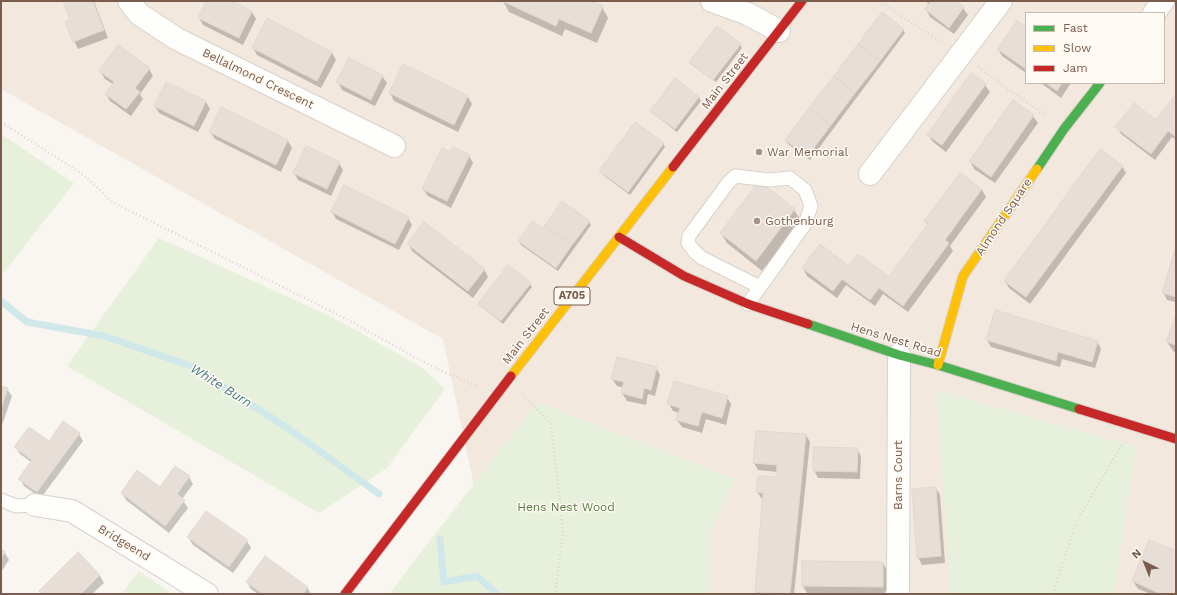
<!DOCTYPE html>
<html>
<head>
<meta charset="utf-8">
<style>
  body { margin:0 }
  #map { position:relative; width:1177px; height:595px; overflow:hidden; background:#f9f5f0; font-family:"Work Sans",sans-serif }
  canvas { display:block }
  .frame { position:absolute; inset:0; border:2px solid #7a5c4d; pointer-events:none }
  .legend { position:absolute; left:1025px; top:12px; width:140px; height:72px; box-sizing:border-box; background:#fffaf3; border:1px solid #cabbb1; margin:0; padding:5px 7px; list-style:none; font-size:12px; color:#7a5c4d }
  .legend li { display:flex; align-items:center; gap:8px; height:20px }
  .legend b { width:20px; border:1px solid #cabbb1 }
  .north { position:absolute; left:1125px; top:543px; width:40px; height:40px; -webkit-text-stroke:3px #fffaf3; paint-order:stroke; rotate:317deg; font-size:11px; font-weight:700; line-height:16px; text-align:center; color:#7a5c4d }
  .north::after { content:''; display:block; margin:auto; width:14px; height:18px; background:#7a5c4d; clip-path:polygon(50% 0,100% 100%,50% 72%,0 100%) }
</style>
</head>
<body>
<div id="map">
<canvas width="1177" height="595"></canvas>
<div class="frame"></div>
<ul class="legend">
<li><b style="height:5px;background:#4caf50"></b>Fast</li>
<li><b style="height:5px;background:#ffc107"></b>Slow</li>
<li><b style="height:5px;background:#c62828"></b>Jam</li>
</ul>
<div class="north">N</div>
</div>
<script>
const c = document.querySelector('canvas').getContext('2d');
c.lineJoin = 'round';
function fillPath(path, color) { c.fillStyle = color; c.fill(path, 'evenodd'); }
const toPath = rows => new Path2D(rows.map(r => 'M' + r).join(''));
function stroke(path, color, width, dash) { c.strokeStyle = color; c.lineWidth = width; c.lineCap = dash ? 'butt' : 'round'; c.setLineDash(dash || []); c.stroke(path); }
function write(font, color, halo, rows, align = 'center') {
  c.font = font + ' "Work Sans",sans-serif'; c.lineWidth = 3; c.setLineDash([]); c.textBaseline = 'middle'; c.strokeStyle = halo; c.fillStyle = color; for (const [text, x, y, turn = 0] of rows) {
    c.save(); c.translate(x, y); c.rotate((+turn || 0) * Math.PI / 180); c.textAlign = isNaN(turn) ? turn : align; if (halo) c.strokeText(text, 0, 0); c.fillText(text, 0, 0); c.restore();
  }
}
const residential = toPath([
  [1,1,1176,1,1176,594,497,594,443,339,1,89],
  [1026,13,1164,13,1164,83,1026,83]
]);
const green = toPath([
  [1,134,74,183,1,276],
  [159,238,334,318,423,368,445,389,387,468,319,513,67,366],
  [936,390,1136,447,1114,594,949,594,950,581],
  [537,402,735,479,712,529,710,594,389,594],
  [139,571,172,594,121,594]
]);
const shadow = toPath([
  [64,1,94,1,108,38,78,49,74,41,72,20],
  [207,1,229,1,252,12,256,19,243,45,203,25,199,18],
  [503,1,588,1,602,7,608,18,597,43,565,29,562,36,509,12],
  [925,1,954,1,963,8,968,15,954,34,930,17,926,9,930,5],
  [267,20,332,53,336,60,321,88,257,55,253,48],
  [1026,28,1026,73,1002,56,998,49],
  [903,29,905,33,810,160,788,144,786,140],
  [740,44,742,48,716,82,692,65,690,62],
  [404,66,468,97,472,104,458,132,394,101,390,93],
  [149,69,153,76,140,94,143,99,131,116,110,101,106,94,113,84,105,79,100,71],
  [382,76,387,83,375,106,342,90,338,82],
  [675,80,699,97,701,101,677,132,654,114,652,111],
  [1041,83,1071,83,1061,98],
  [985,85,990,92,946,152,933,142,928,135],
  [1176,96,1176,140,1172,137,1155,160,1121,134,1117,127,1157,122],
  [206,102,210,109,198,132,159,113,155,106],
  [222,109,288,141,292,148,281,172,215,139,210,132],
  [1033,116,1038,123,995,183,974,169,970,161],
  [663,143,665,147,630,195,603,175,601,171],
  [451,153,469,156,473,163,451,208,428,196,423,189],
  [339,163,343,170,331,196,298,180,294,173],
  [1122,166,1126,173,1030,304,1009,288,1005,281],
  [960,174,982,190,986,197,950,246,953,251,908,312,883,294,875,306,846,285,837,298,807,276,803,268,849,267,890,278,928,226,925,221],
  [794,210,801,220,762,271,727,243,721,233],
  [332,212,408,218,412,225,399,250,336,219],
  [589,222,591,225,558,271,521,245,519,241,542,229],
  [408,244,484,269,488,277,473,298,413,252],
  [1176,249,1176,302,1167,300,1163,292],
  [530,284,532,287,503,324,482,307,480,304],
  [1176,319,1176,353,1174,352,1167,342],
  [987,340,1097,341,1101,349,1095,368,1062,359,1060,367,991,347],
  [656,367,660,375,655,396,648,394,646,405,627,401,622,393,624,388,617,386,612,379],
  [1,387,7,389,12,396,1,428],
  [727,397,731,404,726,425,706,419,702,433,682,427,677,420,679,413,673,411,669,404],
  [79,434,83,441,41,498,24,486,20,479,31,462,20,454,16,447,49,442],
  [806,435,810,442,794,594,757,594,756,592,764,500,762,499,757,492,777,478,778,472,758,470,754,463],
  [857,449,861,456,860,479,818,478,814,470],
  [189,477,193,484,182,499,188,508,169,533,126,500,122,493,160,488],
  [936,488,940,495,945,563,922,565,918,557],
  [188,537,247,541,251,548,233,573,193,545],
  [1,551,5,553,9,560,1,572],
  [1176,552,1176,594,1151,594,1138,589,1133,581],
  [78,554,100,576,104,583,92,594,42,594],
  [803,562,883,563,887,570,887,594,807,593,803,586],
  [247,582,307,587,311,594,258,594,251,589]
]);
const stream = toPath([
  [1,301,27,322,104,336,191,366,289,429,379,494],
  [440,539,444,582,477,576,497,594]
]);
const building = toPath([
  [63,1,93,1,104,30,73,42,65,22,70,20,63,1],
  [206,1,232,1,252,11,239,38,198,18,206,1],
  [502,1,591,1,603,6,591,33,559,19,556,26,502,1],
  [929,1,956,1,964,7,949,28,925,9,930,2,929,1],
  [882,12,904,29,880,61,858,44,882,12],
  [267,18,332,52,317,81,252,48,267,18],
  [1017,21,1026,27,1026,69,997,49,1017,21],
  [717,26,741,44,713,80,689,62,717,26],
  [858,44,880,61,855,93,834,76,858,44],
  [118,45,150,68,135,88,140,92,126,109,105,94,114,82,99,71,118,45],
  [349,58,383,75,371,100,336,82,349,58],
  [403,64,468,96,454,125,389,93,403,64],
  [971,73,986,84,942,145,927,135,971,73],
  [834,76,855,93,831,125,809,108,834,76],
  [675,78,699,97,675,129,650,111,675,78],
  [166,82,206,101,194,126,154,106,166,82],
  [1046,83,1062,83,1057,91,1046,83],
  [1176,94,1176,137,1168,131,1151,154,1115,127,1134,103,1156,120,1176,94],
  [1013,100,1034,115,991,177,969,161,1013,100],
  [221,107,288,140,276,165,209,132,221,107],
  [809,108,831,125,807,157,785,140,809,108],
  [635,122,664,143,628,192,599,171,635,122],
  [306,146,340,162,327,189,293,173,306,146],
  [453,147,470,155,447,201,422,189,442,148,450,152,453,147],
  [1100,149,1123,166,1026,297,1004,281,1100,149],
  [960,173,982,189,945,240,949,243,903,306,879,288,870,300,842,279,833,291,802,268,820,244,849,266,858,254,889,277,928,224,924,221,960,173],
  [759,181,795,209,756,261,720,233,759,181],
  [344,185,409,217,395,244,331,212,344,185],
  [562,201,590,221,572,245,545,225,562,201],
  [533,221,542,228,545,225,572,245,556,268,518,241,533,221],
  [424,222,485,269,468,291,407,244,424,222],
  [1176,246,1176,297,1162,293,1176,246],
  [508,265,531,283,501,321,478,304,508,265],
  [995,310,1098,341,1092,362,1058,352,1056,361,986,340,995,310],
  [1175,318,1176,318,1176,345,1166,342,1175,318],
  [617,357,657,367,651,390,644,388,642,399,621,393,624,382,611,379,617,357],
  [674,381,728,396,722,418,702,412,698,426,676,420,680,408,667,404,674,381],
  [1,386,8,388,1,409,1,386],
  [63,421,80,433,37,492,18,479,32,460,14,447,29,427,49,441,63,421],
  [756,431,806,434,790,594,755,592,763,493,756,492,758,476,776,477,777,465,753,463,756,431],
  [813,447,858,448,857,472,813,471,813,447],
  [175,466,190,476,177,494,185,500,165,526,121,493,137,470,160,487,175,466],
  [936,487,941,556,917,558,912,489,936,487],
  [206,511,248,540,229,567,187,537,206,511],
  [1149,540,1176,551,1176,594,1161,594,1132,581,1149,540],
  [1,549,5,552,1,559,1,549],
  [78,552,100,575,81,594,42,594,39,591,78,552],
  [265,556,308,587,303,594,263,594,246,582,265,556],
  [802,561,883,562,883,587,802,586,802,561]
]);
const path = toPath([
  [878,1,941,42],
  [978,67,1046,116],
  [1,122,85,176,112,202,337,314,431,366,476,386],
  [523,395,551,424,563,531,555,594],
  [1053,594,1076,522,1122,445]
]);
const lane = toPath([
  [748,304,805,224,811,206,805,190,790,178,770,180,735,176,728,183,689,236,688,243,694,251,702,258,760,287],
  [1,500,16,506,35,505]
]);
const street = toPath([
  [129,1,139,14,177,39,394,146],
  [712,1,748,14,779,31],
  [1154,13,1163,1],
  [870,174,1001,1],
  [35,505,72,511,207,594],
  [897,594,898,591,899,355]
]);
const fast = toPath([
  [1037,169,1064,129,1100,83],
  [808,324,899,355,938,365,1079,409]
]);
const slow = toPath([
  [938,365,963,276,1037,169],
  [511,376,673,167]
]);
const jam = toPath([
  [673,167,802,1],
  [619,237,684,276,748,304,808,324],
  [1079,409,1176,439],
  [345,594,511,376]
]);
const markers = [
  [759,152,4,"#a69286"],
  [757,221,4,"#a69286"]
];
const shields = [
  [572,296,36]
];
const shieldNames = [
  ["A705",572,296]
];
const streetNames = [
  ["Bellalmond Crescent",258,79,26],
  ["Main Street",725,81,-52],
  ["Almond Square",1004,217,-56],
  ["Main Street",526,336,-52],
  ["Hens Nest Road",896,340,17],
  ["Barns Court",898,475,-90],
  ["Bridgeend",124,543,31]
];
const poiNames = [
  ["War Memorial",767,152],
  ["Gothenburg",765,221]
];
const parkNames = [
  ["Hens Nest Wood",566,507]
];
const waterNames = [
  ["White Burn",221,386,32]
];
fillPath(residential, '#f2e8de');
fillPath(green, '#e7f0db');
fillPath(shadow, '#0003');
stroke(stream, '#d0e8ea', 7);
fillPath(building, '#e6ded7');
stroke(building, '#e2d8d2', 1);
stroke(lane, '#d7d1cb', 15);
stroke(street, '#d7d1cb', 24);
stroke(fast, '#d9d2cb', 11);
stroke(slow, '#d9d2cb', 11);
stroke(jam, '#d9d2cb', 11);
stroke(path, '#dcd5d0', 2.5, [1, 3]);
stroke(lane, '#fefefd', 13);
stroke(street, '#fefefd', 22);
stroke(fast, '#4caf50', 9);
stroke(slow, '#ffc107', 9);
stroke(jam, '#c62828', 9);
for (const [x, y, r, color] of markers) { const dot = new Path2D(); dot.arc(x, y, r, 0, 2 * Math.PI); c.fillStyle = color; c.fill(dot); stroke(dot, '#fffaf3', 1.5); }
for (const [x, y, w] of shields) { const box = new Path2D(); box.roundRect(x - w / 2, y - 9, w, 18, 3); c.fillStyle = '#fffaf3'; c.fill(box); stroke(box, '#7a5c4d', 1); }
write('bold 11px', '#7a5c4d', null, shieldNames);
write('12px', '#7a5c4d', '#fffaf3', streetNames);
write('12px', '#7a5c4d', '#fffaf3', poiNames, 'left');
write('12px', '#537a41', '#fffaf3', parkNames);
write('italic 13px', '#437c86', '#fffaf3', waterNames);
</script>
</body>
</html>
